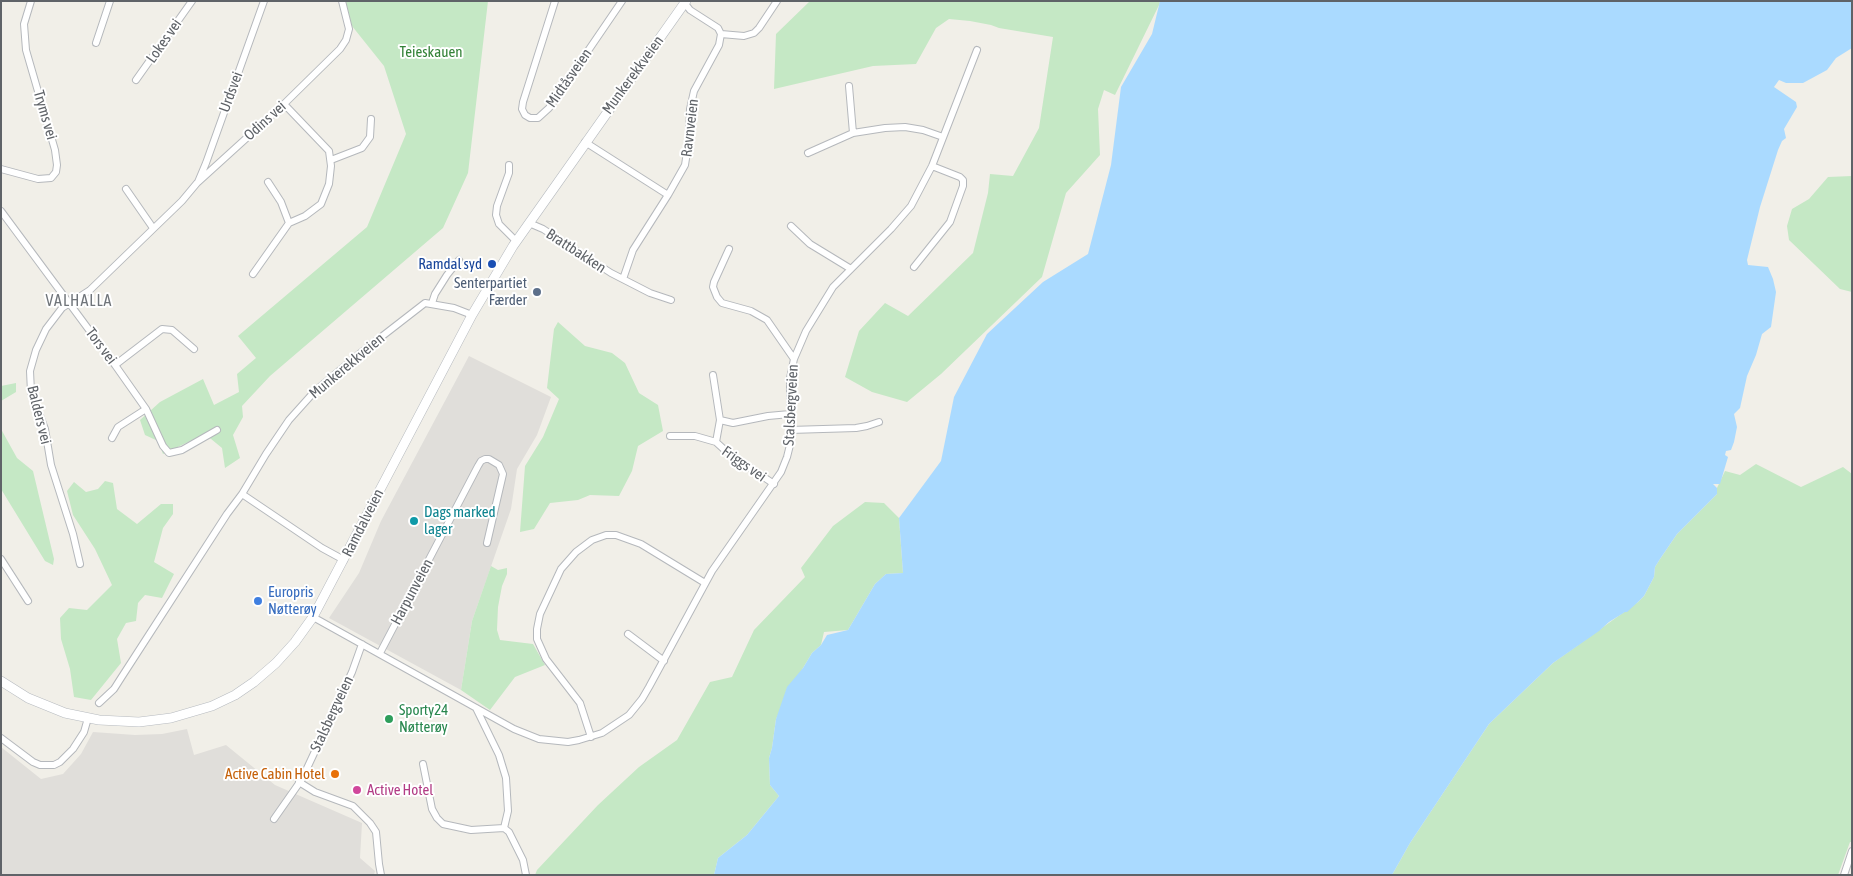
<!DOCTYPE html>
<html>
<head>
<meta charset="utf-8">
<style>
  body { margin:0 }
  #map { position:relative; width:1853px; height:876px; overflow:hidden; background:#f1efe8; font-family:"Asap Condensed",sans-serif }
  canvas { display:block }
  .frame { position:absolute; inset:0; border:2px solid #5f6368; pointer-events:none }
</style>
</head>
<body>
<div id="map">
<canvas width="1853" height="876"></canvas>
<div class="frame"></div>
</div>
<script>
const c = document.querySelector('canvas').getContext('2d');
c.lineJoin = 'round';
function fillPath(path, color) { c.fillStyle = color; c.fill(path, 'evenodd'); }
const toPath = rows => new Path2D(rows.map(r => 'M' + r).join(''));
function stroke(path, color, width, dash) { c.strokeStyle = color; c.lineWidth = width; c.lineCap = dash ? 'butt' : 'round'; c.setLineDash(dash || []); c.stroke(path); }
function write(font, color, halo, rows, align = 'center') {
  c.font = font + ' "Asap Condensed",sans-serif'; c.lineWidth = 4; c.setLineDash([]); c.textBaseline = 'middle'; c.strokeStyle = halo; c.fillStyle = color; for (const [text, x, y, turn = 0] of rows) {
    c.save(); c.translate(x, y); c.rotate((+turn || 0) * Math.PI / 180); c.textAlign = isNaN(turn) ? turn : align; if (halo) c.strokeText(text, 0, 0); c.fillText(text, 0, 0); c.restore();
  }
}
const industrial = toPath([
  [469,356,551,397,537,435,517,469,511,509,472,621,461,690,329,618,359,573,381,521],
  [187,729,194,755,226,745,275,785,362,823,360,858,375,871,374,875,1,875,1,747,41,779,63,774,81,754,93,732,135,735,162,734]
]);
const green = toPath([
  [346,1,488,1,468,173,443,228,270,376,242,406,243,417,233,435,240,458,225,468,222,448,205,434,163,454,158,441,145,435,140,420,160,402,203,379,214,405,239,392,237,374,256,358,238,336,367,227,406,134,384,66,348,21],
  [810,1,1159,1,1160,3,1115,95,1104,90,1098,109,1100,155,1066,193,1042,277,941,374,907,402,872,392,845,377,859,331,885,303,908,316,973,253,988,193,990,174,1013,176,1039,128,1053,37,999,28,991,25,970,21,949,19,936,28,916,64,873,66,774,89,776,34],
  [1852,176,1852,292,1840,289,1789,240,1787,226,1792,209,1809,199,1828,177],
  [558,322,585,346,612,353,625,363,639,393,658,405,663,431,638,446,632,471,619,496,590,495,578,500,550,503,534,529,520,532,525,466,543,437,559,399,547,388,554,329],
  [16,383,16,392,1,401,1,386],
  [1,429,17,458,33,471,54,559,53,565,45,561,1,489],
  [1756,464,1801,487,1843,467,1852,474,1852,842,1850,842,1838,875,1392,875,1410,843,1489,724,1553,663,1638,602,1644,596,1654,577,1655,567,1660,559,1677,534,1717,494,1717,488,1725,471,1740,475],
  [105,481,113,483,117,509,137,524,161,504,173,504,173,514,163,528,154,562,174,574,162,598,145,595,138,603,136,621,126,623,117,639,121,663,91,700,74,697,70,669,61,639,60,618,69,608,87,610,112,585,95,549,73,515,67,491,74,482,86,492,98,489],
  [865,502,884,503,899,518,903,573,886,574,875,584,848,630,824,632,821,645,812,653,803,668,776,719,772,748,769,758,770,785,779,796,747,835,718,858,714,875,535,875,537,870,598,805,639,767,677,740,710,682,732,677,754,630,805,577,801,568,833,526],
  [491,566,498,570,507,568,507,574,502,586,498,607,497,630,500,640,533,644,545,665,515,677,490,710,461,690,472,621]
]);
const water = toPath([
  [1160,1,1852,1,1852,48,1836,58,1827,70,1803,83,1786,83,1779,80,1774,87,1796,102,1797,107,1784,129,1786,138,1782,141,1778,150,1760,207,1747,260,1748,265,1768,267,1773,279,1776,292,1771,327,1762,334,1756,355,1747,376,1740,408,1734,414,1737,427,1734,442,1731,450,1726,451,1725,455,1728,457,1720,484,1713,484,1717,488,1717,494,1677,534,1660,559,1655,567,1654,577,1644,596,1638,602,1627,612,1625,612,1609,622,1599,631,1553,663,1489,724,1410,843,1392,875,714,875,718,858,747,835,779,796,770,785,769,758,772,748,776,719,787,687,803,668,812,653,821,645,827,635,848,630,875,584,886,574,903,573,899,518,941,461,954,397,987,334,1043,282,1088,254,1111,165,1121,87,1152,34]
]);
const minor = toPath([
  [555,1,523,102,522,109,525,115,530,118,538,118,549,108,622,1],
  [683,1,690,10,718,28,721,34,744,36,754,33,759,28,777,1],
  [96,43,110,1],
  [136,80,192,1],
  [849,86,853,133],
  [585,142,668,195,685,165,689,139,690,109,694,91,719,45,721,34],
  [808,153,853,133,885,128,905,127,923,130,943,137],
  [331,160,362,148,370,137,371,119],
  [509,165,509,173,497,206,496,215,499,224,516,241],
  [1,169,38,179,51,178,56,172,57,165,55,150,26,50,24,24,31,1],
  [198,182,206,163,264,1],
  [268,182,281,202,289,223],
  [126,189,153,228],
  [1,211,115,365,146,409,118,427,112,438],
  [529,223,543,229,611,273,650,293,671,300],
  [791,226,810,244,851,269],
  [729,249,714,282,713,287,717,297,722,303,751,311,767,320,794,359],
  [914,267,950,222,963,186,963,180,960,177,932,166],
  [253,274,289,223,305,216,321,204,329,184,331,166,329,151,284,104],
  [623,279,633,250,668,195],
  [432,303,435,294,447,275,459,260],
  [115,365,162,329,172,330,194,349],
  [713,375,720,420,716,442],
  [146,409,163,446,169,453,182,450,217,430],
  [720,420,733,423,768,416,790,414],
  [790,430,856,428,867,426,879,422],
  [670,436,695,436,716,442,728,453,774,484],
  [242,494,322,548,344,560],
  [1,559,28,601],
  [80,564,73,534,51,465,45,429,31,392,30,371,36,350,46,329,62,308,90,290,182,201,197,183,284,104,340,49,346,40,349,29,342,1],
  [313,617,514,729,539,739,568,742,579,740,602,733,629,715,642,699,649,687,712,571,781,472,787,457,790,445,790,378,794,359,806,331,833,287,891,229,911,206,932,166,977,50],
  [628,634,664,661],
  [380,653,478,466,481,461,485,459,489,459,499,465,503,474,487,543],
  [99,703,114,689,121,678,227,514,242,494,266,454,289,420,315,391,358,355,425,303,454,308,472,315],
  [591,737,580,703,546,659,537,639,537,629,540,614,561,569,576,552,592,540,606,535,616,535,641,544,705,583],
  [1,738,33,762,40,765,54,765,60,762,73,749,84,732,88,718],
  [423,764,432,809,437,818,443,824,471,830,504,828,508,811,506,778,499,755,476,708],
  [299,782,315,792,353,806,370,823,376,832,379,864,381,875],
  [274,819,302,779,352,672,362,644],
  [504,828,509,832,523,860,526,875],
  [1844,875,1852,851]
]);
const secondary = toPath([
  [1,681,28,698,65,713,99,720,139,722,171,718,212,706,235,695,254,682,276,663,295,642,313,617,472,315,513,246,686,1]
]);
const markers = [
  [492,264,5,"#1a4fb4"],
  [537,292,5,"#5c6f8a"],
  [414,521,5,"#0f9aa8"],
  [258,601,5,"#3f7fe0"],
  [389,719,5,"#2e9e5b"],
  [335,774,5,"#e8710a"],
  [357,790,5,"#d1479c"]
];
const streetNames = [
  ["Lokes vei",164,41,-55],
  ["Munkerekkveien",633,75,-54],
  ["Midtåsveien",569,78,-55],
  ["Urdsvei",231,92,-70],
  ["Tryms vei",45,115,74],
  ["Odins vei",265,121,-42],
  ["Ravnveien",690,128,-83],
  ["Brattbakken",576,251,33],
  ["Tors vei",101,346,53],
  ["Munkerekkveien",347,366,-40],
  ["Stalsbergveien",791,405,-87],
  ["Balders vei",39,415,76],
  ["Friggs vei",744,464,35],
  ["Ramdalveien",363,523,-63],
  ["Harpunveien",412,592,-62],
  ["Stalsbergveien",332,714,-65]
];
const parkNames = [
  ["Teieskauen",431,52]
];
const transitNames = [
  ["Ramdal syd",482,264]
];
const serviceNames = [
  ["Senterpartiet",527,283],
  ["Færder",527,300]
];
const cultureNames = [
  ["Dags marked",424,512],
  ["lager",424,529]
];
const shopNames = [
  ["Europris",268,592],
  ["Nøtterøy",268,609]
];
const leisureNames = [
  ["Sporty24",399,710],
  ["Nøtterøy",399,727]
];
const foodNames = [
  ["Active Cabin Hotel",325,774]
];
const hotelNames = [
  ["Active Hotel",367,790]
];
const neighbourhoodNames = [
  ["VALHALLA",79,301]
];
fillPath(industrial, '#e0deda');
fillPath(green, '#c5e8c5');
fillPath(water, '#aadaff');
stroke(minor, '#b5b8bc', 8);
stroke(secondary, '#b6babf', 10);
stroke(minor, '#fff', 6);
stroke(secondary, '#fff', 9);
for (const [x, y, r, color] of markers) { const dot = new Path2D(); dot.arc(x, y, r, 0, 2 * Math.PI); c.fillStyle = color; c.fill(dot); stroke(dot, '#fff', 2); }
write('15px', '#5f6368', '#fff', streetNames);
write('15px', '#348238', '#fff', parkNames);
write('15px', '#164399', '#fff', transitNames, 'right');
write('15px', '#4e5e75', '#fff', serviceNames, 'right');
write('15px', '#0d838f', '#fff', cultureNames, 'left');
write('15px', '#366cbe', '#fff', shopNames, 'left');
write('15px', '#27864d', '#fff', leisureNames, 'left');
write('15px', '#c56008', '#fff', foodNames, 'right');
write('15px', '#b23c85', '#fff', hotelNames, 'left');
c.letterSpacing = '1px';
write('16px', '#70757a', '#fff', neighbourhoodNames);
c.letterSpacing = '0px';
</script>
</body>
</html>
